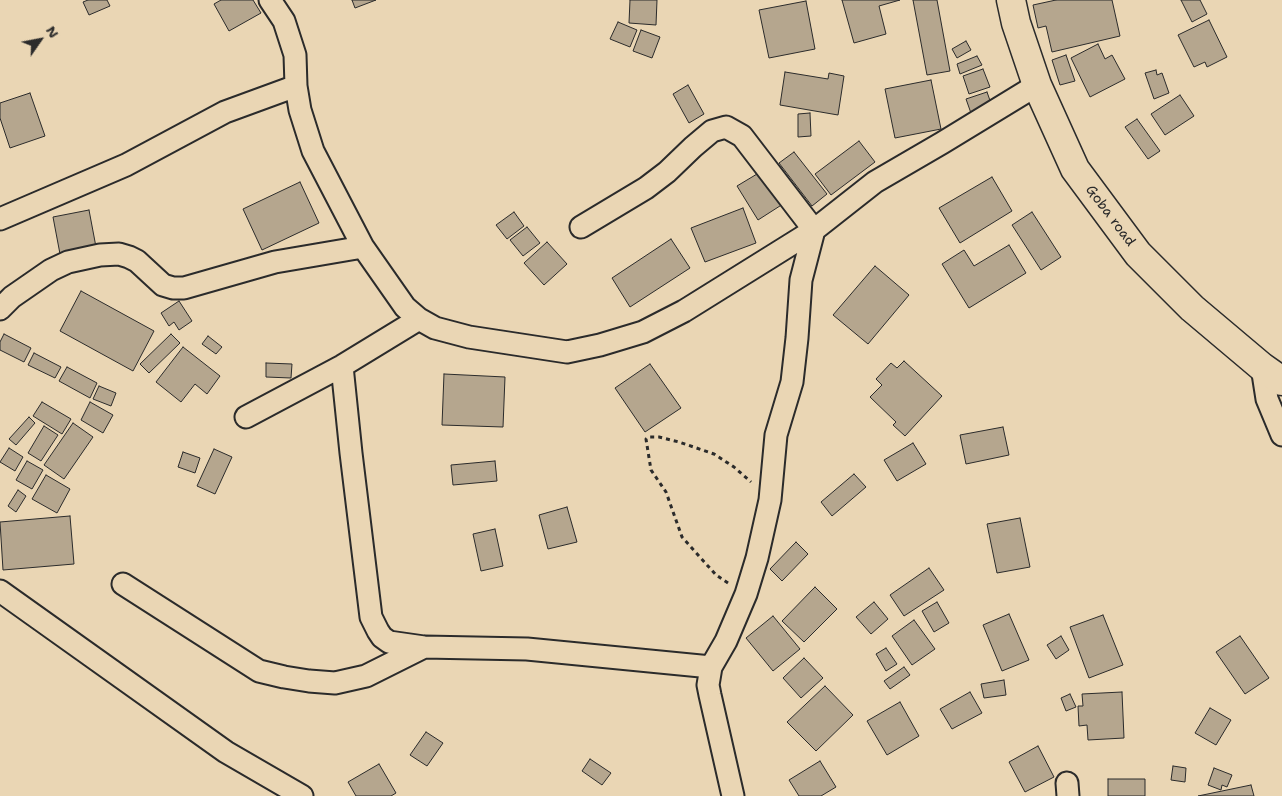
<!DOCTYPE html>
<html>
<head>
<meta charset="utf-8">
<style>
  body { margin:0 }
  #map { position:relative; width:1282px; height:796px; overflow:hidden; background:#ead6b4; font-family:"Shantell Sans",sans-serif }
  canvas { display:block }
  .north { position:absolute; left:15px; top:15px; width:50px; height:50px; -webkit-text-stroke:4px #ead6b4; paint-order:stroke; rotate:57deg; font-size:14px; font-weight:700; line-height:20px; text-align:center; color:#2b2b2b }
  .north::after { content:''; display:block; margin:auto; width:18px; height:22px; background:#2b2b2b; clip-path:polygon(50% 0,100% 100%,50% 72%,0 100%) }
</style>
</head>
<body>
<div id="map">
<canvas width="1282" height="796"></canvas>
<div class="north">N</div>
</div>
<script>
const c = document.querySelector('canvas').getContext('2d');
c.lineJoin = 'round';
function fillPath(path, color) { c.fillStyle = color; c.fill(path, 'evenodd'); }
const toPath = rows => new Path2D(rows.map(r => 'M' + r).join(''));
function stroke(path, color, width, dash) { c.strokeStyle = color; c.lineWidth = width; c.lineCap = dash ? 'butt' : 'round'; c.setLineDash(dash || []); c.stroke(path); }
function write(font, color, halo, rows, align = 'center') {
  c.font = font + ' "Shantell Sans",sans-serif'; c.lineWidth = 4; c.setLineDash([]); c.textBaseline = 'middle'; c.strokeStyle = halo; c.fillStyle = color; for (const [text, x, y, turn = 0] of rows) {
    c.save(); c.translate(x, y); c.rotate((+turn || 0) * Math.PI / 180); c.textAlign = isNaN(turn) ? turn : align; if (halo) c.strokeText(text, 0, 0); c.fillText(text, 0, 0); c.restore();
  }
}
const building = toPath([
  [88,0,107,0,110,6,89,15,83,2,88,0],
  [221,0,253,0,261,13,229,31,214,4,221,0],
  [352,0,376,0,355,8,352,0],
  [630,0,657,0,656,25,629,23,630,0],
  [842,0,900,0,879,6,886,34,854,43,842,0],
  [913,0,937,0,950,71,927,75,913,0],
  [1056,0,1112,0,1120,36,1052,52,1046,26,1038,28,1033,5,1056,0],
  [1181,0,1200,0,1207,14,1192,22,1181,0],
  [806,1,815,49,769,58,759,10,806,1],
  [1209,20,1227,57,1207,67,1205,62,1194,67,1178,35,1209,20],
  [618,22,637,30,630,47,610,39,618,22],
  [641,30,660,37,652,58,633,51,641,30],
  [966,41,971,50,957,58,952,49,966,41],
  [1098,44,1105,59,1112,55,1125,79,1090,97,1071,58,1098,44],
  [1066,55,1075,81,1060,85,1052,60,1066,55],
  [977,56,982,65,960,74,957,64,977,56],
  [983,69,990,87,969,94,963,76,983,69],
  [1156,70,1157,75,1162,73,1169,93,1154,99,1145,73,1156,70],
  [785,72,828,79,829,73,844,76,838,115,780,105,785,72],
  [931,80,941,129,895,138,885,89,931,80],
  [688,85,704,114,689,123,673,94,688,85],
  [987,92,993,109,972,116,966,99,987,92],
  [30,93,45,136,10,148,0,118,0,103,30,93],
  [1180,95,1194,116,1165,135,1151,114,1180,95],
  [810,113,811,136,798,137,798,114,810,113],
  [1137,119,1160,151,1148,159,1125,127,1137,119],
  [859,141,875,162,831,195,815,174,859,141],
  [794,152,827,194,812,206,779,163,794,152],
  [762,171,783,204,758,220,737,186,762,171],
  [992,177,1012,211,960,243,939,208,992,177],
  [300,182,319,223,262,250,243,209,300,182],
  [743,208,756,243,705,262,691,228,743,208],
  [89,210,96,247,60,254,53,217,89,210],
  [514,212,524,226,507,239,496,225,514,212],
  [1032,212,1061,257,1041,270,1012,225,1032,212],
  [527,227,540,243,523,256,510,240,527,227],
  [671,239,690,268,630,307,612,278,671,239],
  [547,242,567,264,544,285,524,263,547,242],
  [1009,245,1026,273,969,308,942,264,964,250,974,266,1009,245],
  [875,266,909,295,868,344,833,315,875,266],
  [81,291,154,331,133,371,60,331,81,291],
  [179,301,192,321,179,330,174,322,169,326,161,313,179,301],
  [4,334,31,348,24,362,0,350,0,342,4,334],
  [171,334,180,343,149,373,140,364,171,334],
  [208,336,222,347,216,354,202,344,208,336],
  [183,347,220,376,207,394,195,384,181,402,156,382,183,347],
  [34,353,61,367,55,378,28,365,34,353],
  [904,361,942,396,905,436,893,425,896,422,870,397,882,385,876,379,891,363,897,368,904,361],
  [266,363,292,364,291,378,266,377,266,363],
  [650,364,681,408,645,432,615,388,650,364],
  [67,367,97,383,90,398,59,381,67,367],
  [444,374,505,377,503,427,442,425,444,374],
  [99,386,116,393,111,406,93,399,99,386],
  [42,402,71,419,62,434,33,416,42,402],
  [90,402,113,415,103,433,81,420,90,402],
  [29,417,35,423,16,445,9,439,29,417],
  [73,423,93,437,64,479,44,465,73,423],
  [44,426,58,435,41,461,28,453,44,426],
  [1003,427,1009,455,966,464,960,435,1003,427],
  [913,443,926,464,897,481,884,460,913,443],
  [9,448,23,457,15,471,0,462,9,448],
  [214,449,232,457,215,494,197,486,214,449],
  [183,452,200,458,195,473,178,467,183,452],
  [27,461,43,470,32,489,16,480,27,461],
  [495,461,497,481,453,485,451,465,495,461],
  [854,474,866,487,832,516,821,502,854,474],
  [46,475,70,489,57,513,32,499,46,475],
  [18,490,26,496,16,512,8,506,18,490],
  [567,507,577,542,548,549,539,515,567,507],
  [70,516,74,564,3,570,0,522,70,516],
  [1020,518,1030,567,997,573,987,524,1020,518],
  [495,529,503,566,481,571,473,534,495,529],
  [796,542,808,554,782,581,770,569,796,542],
  [929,568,944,590,904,616,890,595,929,568],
  [815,587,837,609,804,642,782,621,815,587],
  [874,602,888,619,871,634,856,617,874,602],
  [937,602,949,623,934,632,922,611,937,602],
  [1009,614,1029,660,1002,671,983,625,1009,614],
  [1103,615,1123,665,1089,678,1070,627,1103,615],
  [773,616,800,649,773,671,746,638,773,616],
  [914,620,935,649,912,665,892,636,914,620],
  [1061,636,1069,650,1056,659,1047,645,1061,636],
  [1240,636,1269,678,1245,694,1216,652,1240,636],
  [886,648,897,664,886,671,876,654,886,648],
  [804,658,823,678,801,698,783,678,804,658],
  [904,667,910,675,890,689,884,681,904,667],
  [1004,680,1006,695,984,698,981,684,1004,680],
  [825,686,853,715,816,751,787,722,825,686],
  [970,692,982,713,952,729,940,709,970,692],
  [1122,692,1124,738,1088,740,1087,725,1079,726,1078,706,1083,706,1082,694,1122,692],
  [1070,694,1076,707,1066,711,1061,698,1070,694],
  [900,702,919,736,887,755,867,721,900,702],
  [1210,708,1231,720,1216,745,1195,733,1210,708],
  [426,732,443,743,427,766,410,755,426,732],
  [1038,746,1054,777,1025,792,1009,762,1038,746],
  [590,759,611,773,602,785,582,771,590,759],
  [820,761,836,787,821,796,799,796,789,780,820,761],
  [379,764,396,793,391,796,356,796,348,782,379,764],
  [1173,766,1186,768,1185,782,1171,780,1173,766],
  [1214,768,1232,775,1227,787,1222,785,1221,790,1208,785,1214,768],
  [1108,779,1145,779,1145,796,1108,796,1108,779],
  [1251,785,1254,796,1198,796,1251,785]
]);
const path = toPath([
  [728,583,716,575,682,537,666,492,651,470,646,439,649,437,659,437,679,442,714,454,734,467,751,482]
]);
const minor = toPath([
  [270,0,284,21,295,55,296,86,300,110,313,151,363,247,405,307,419,319,435,328,469,337,567,352,600,345,643,332,684,311,814,230,875,182,942,143,1037,85],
  [0,219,126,165,225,112,296,86],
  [581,227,646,188,667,172,693,147,712,131,726,127,742,136,814,230,801,280,797,338,792,382,776,435,770,500,757,558,746,594,726,641,711,667,708,685,710,695,733,796],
  [0,309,12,297,51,270,68,262,100,255,119,254,129,257,137,261,163,285,173,288,184,288,275,262,363,247],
  [342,366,351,453,371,617,378,631,382,637,389,642,424,647,527,649,711,667],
  [1262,367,1267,399,1282,435],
  [246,417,342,366,419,319],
  [123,584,259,671,284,677,309,681,335,683,366,676,424,647],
  [0,591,226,752,302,796],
  [1067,783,1068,796]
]);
const tertiary = toPath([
  [1011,0,1016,23,1037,85,1075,169,1138,254,1192,308,1262,367,1282,381]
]);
const streetNames = [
  ["Goba road",1110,216,53]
];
fillPath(building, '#b5a68e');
stroke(building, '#2b2b2b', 1);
stroke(minor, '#2b2b2b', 25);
stroke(tertiary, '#2b2b2b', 31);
stroke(path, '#2b2b2b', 3, [4, 4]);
stroke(minor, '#ead6b4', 21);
stroke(tertiary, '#ead6b4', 28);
write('14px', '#2b2b2b', '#ead6b4', streetNames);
</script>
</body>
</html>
